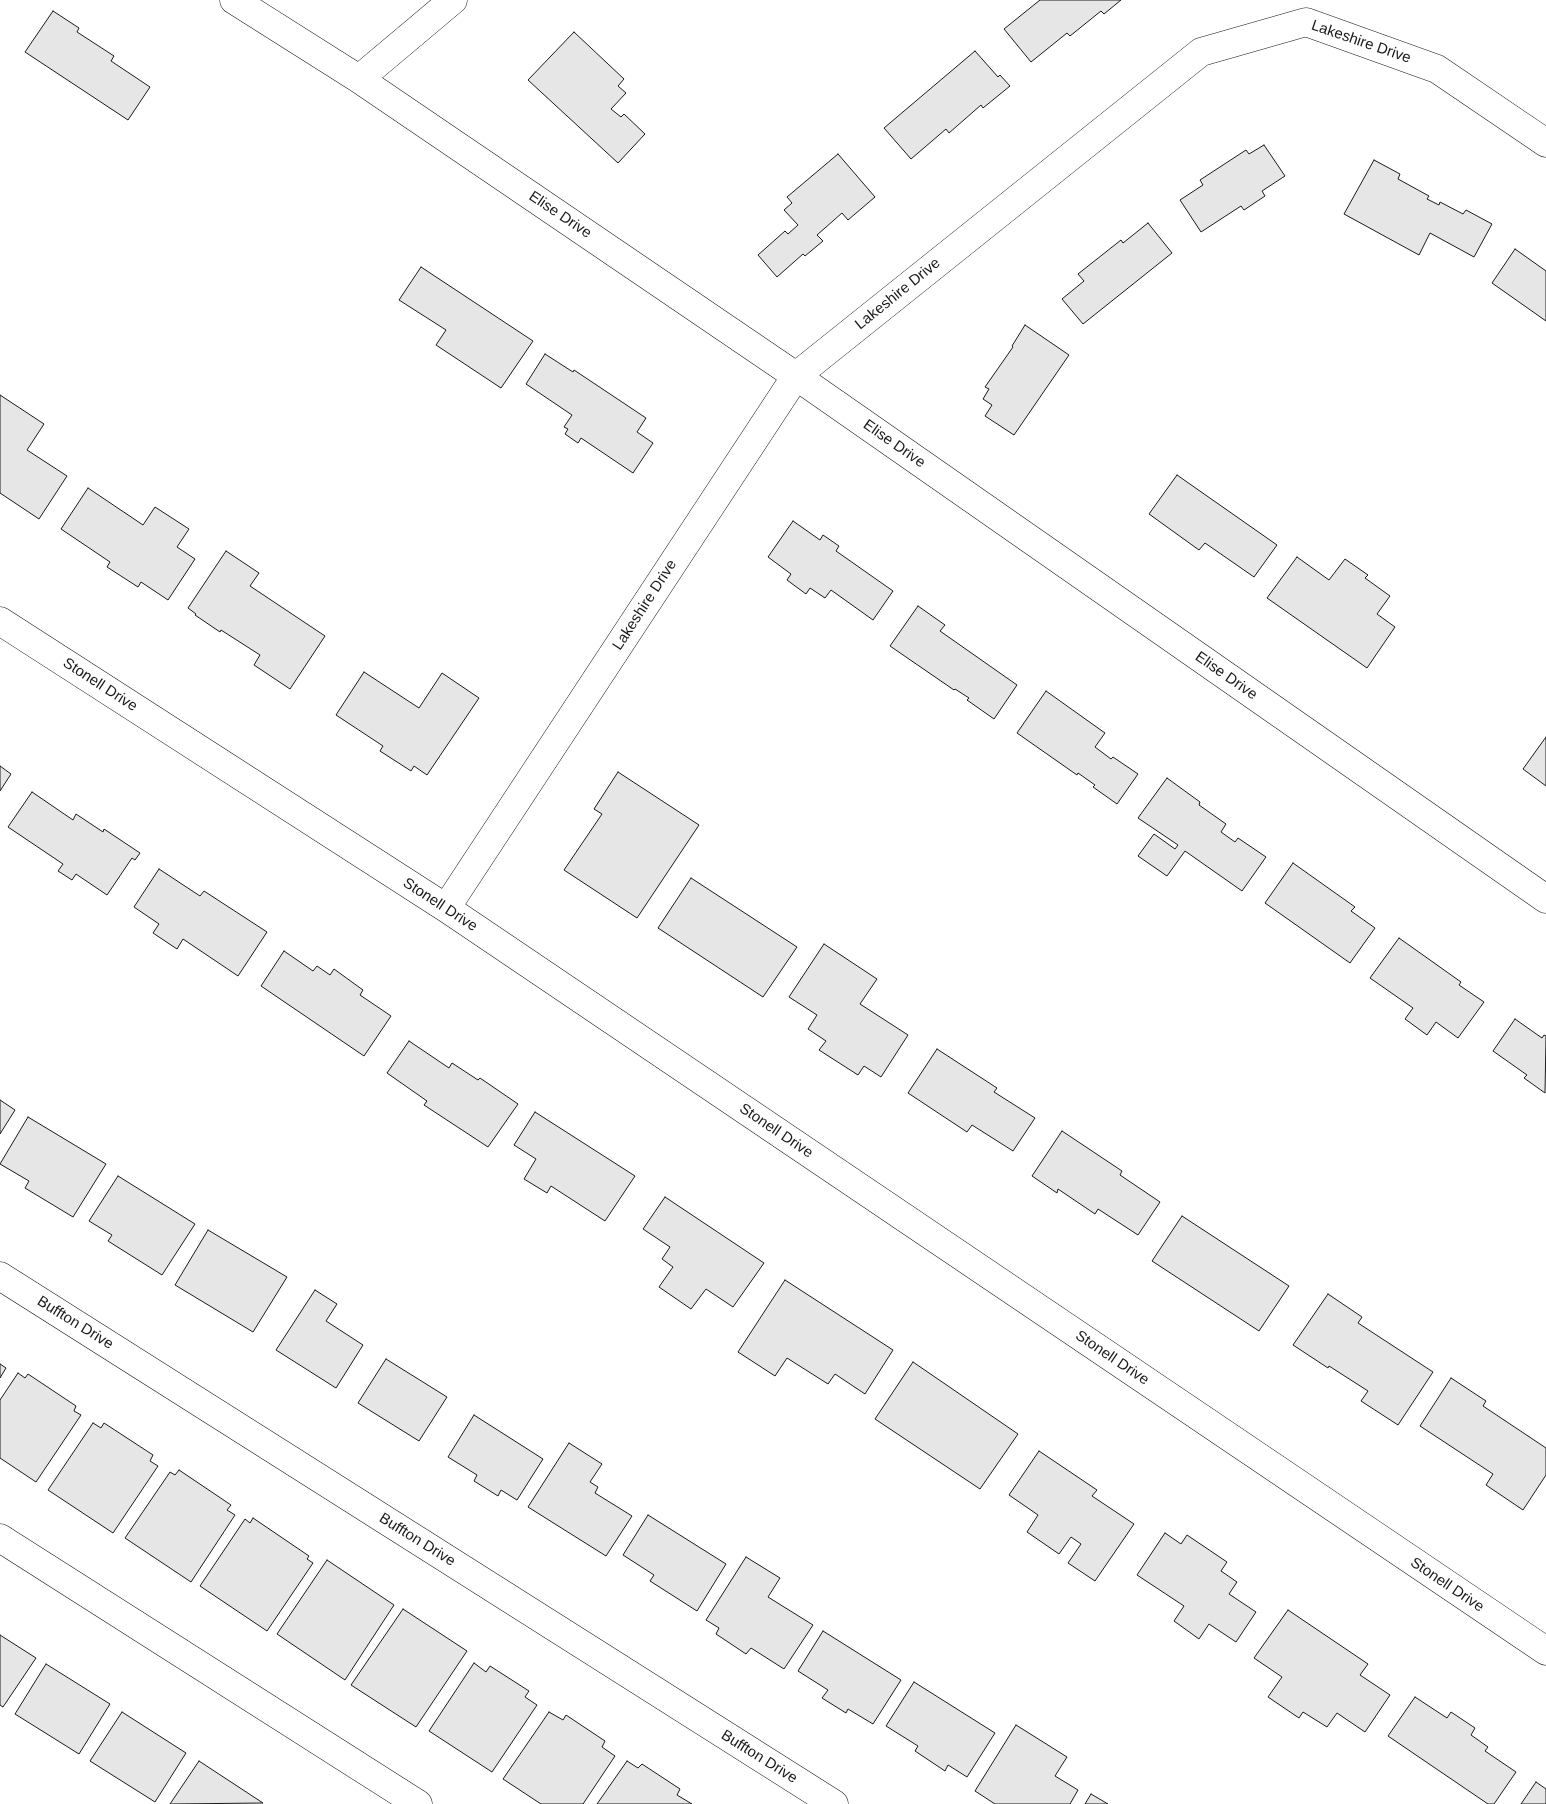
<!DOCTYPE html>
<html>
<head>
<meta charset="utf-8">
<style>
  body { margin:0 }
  canvas { display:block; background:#fff }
</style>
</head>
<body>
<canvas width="1546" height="1804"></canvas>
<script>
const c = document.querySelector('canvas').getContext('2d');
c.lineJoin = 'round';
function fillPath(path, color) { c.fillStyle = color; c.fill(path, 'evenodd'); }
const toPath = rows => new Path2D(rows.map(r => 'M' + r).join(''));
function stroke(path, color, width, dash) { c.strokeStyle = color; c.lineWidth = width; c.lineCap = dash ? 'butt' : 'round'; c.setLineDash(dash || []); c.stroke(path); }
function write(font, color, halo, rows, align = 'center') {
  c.font = font + ' Helvetica,sans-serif'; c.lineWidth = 4; c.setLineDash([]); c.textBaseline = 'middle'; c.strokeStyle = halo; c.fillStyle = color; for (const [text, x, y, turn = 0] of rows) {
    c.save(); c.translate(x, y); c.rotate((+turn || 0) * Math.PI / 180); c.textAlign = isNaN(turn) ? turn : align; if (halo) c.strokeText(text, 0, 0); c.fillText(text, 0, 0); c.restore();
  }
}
const building = toPath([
  [1040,0,1121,0,1104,14,1101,11,1070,36,1067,33,1031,62,1004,29,1040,0],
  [53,11,79,28,77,32,114,56,111,61,150,87,128,120,25,52,53,11],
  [574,32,624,79,618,86,626,93,611,109,621,117,624,114,645,134,618,163,528,80,574,32],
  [975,51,998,77,1000,75,1010,86,983,108,981,105,949,133,946,129,911,159,884,128,975,51],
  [1264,145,1285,176,1262,191,1265,196,1244,210,1241,206,1201,232,1180,200,1203,185,1200,180,1246,150,1249,154,1264,145],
  [838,154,875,197,848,220,842,213,817,235,823,241,805,256,803,254,777,277,758,255,785,231,788,234,798,225,784,210,792,203,787,197,838,154],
  [1374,160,1400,174,1398,179,1429,196,1427,199,1439,205,1440,202,1463,214,1466,210,1492,224,1474,257,1430,233,1419,255,1344,214,1374,160],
  [1148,223,1172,253,1083,324,1062,299,1084,281,1078,274,1121,240,1123,243,1148,223],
  [1515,249,1546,271,1546,321,1492,283,1515,249],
  [421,267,533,341,501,388,436,345,446,330,399,300,421,267],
  [1025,325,1069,355,1014,435,985,416,992,405,983,399,989,389,985,387,1013,347,1012,346,1025,325],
  [545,354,573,372,574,370,646,418,637,432,653,443,633,473,581,438,578,443,565,434,568,429,564,427,572,415,526,384,545,354],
  [0,395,44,424,27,450,67,476,39,519,0,493,0,395],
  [1177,475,1277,545,1254,577,1205,543,1199,550,1149,514,1177,475],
  [88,488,143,525,155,507,189,529,177,547,195,559,168,600,141,582,138,587,107,567,110,562,61,529,88,488],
  [793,521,820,540,823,535,839,546,836,551,893,591,873,620,831,590,825,598,810,588,806,594,787,580,791,574,768,557,793,521],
  [226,551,259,573,250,586,325,636,290,689,254,665,260,655,221,630,220,632,195,615,196,614,188,608,226,551],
  [1297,557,1329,580,1345,559,1368,575,1365,578,1390,596,1377,614,1395,627,1367,668,1267,598,1297,557],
  [918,606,945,625,940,631,1017,685,994,719,967,700,969,698,955,689,954,690,890,646,918,606],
  [364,672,419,708,442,673,479,698,427,775,414,766,411,771,380,751,383,746,336,715,364,672],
  [1046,691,1105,733,1095,747,1111,759,1113,757,1138,774,1117,804,1093,787,1095,785,1078,773,1077,775,1017,733,1046,691],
  [1546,737,1546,786,1523,769,1546,737],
  [0,766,11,774,0,791,0,766],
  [618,772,699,825,637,918,564,870,602,814,594,809,618,772],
  [1167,778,1200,802,1199,805,1226,824,1221,832,1235,842,1238,838,1266,857,1242,891,1185,851,1167,876,1138,856,1154,834,1175,849,1178,845,1138,818,1167,778],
  [32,792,73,820,76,814,103,832,104,829,140,853,135,860,132,858,107,895,76,874,72,880,58,871,63,864,8,827,32,792],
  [1293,863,1355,907,1351,911,1375,928,1350,963,1265,903,1293,863],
  [159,869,200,896,204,891,267,932,238,976,183,939,177,949,153,933,159,924,134,907,159,869],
  [691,878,797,947,763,997,658,928,691,878],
  [1399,938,1461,982,1459,985,1484,1002,1458,1038,1436,1022,1427,1035,1405,1019,1413,1008,1370,978,1399,938],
  [824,944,877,979,860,1004,908,1035,881,1077,864,1066,858,1075,819,1050,826,1041,808,1029,817,1015,789,997,824,944],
  [284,951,313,971,317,966,330,975,334,969,363,990,360,995,391,1016,364,1056,261,986,284,951],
  [1515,1019,1542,1038,1544,1035,1546,1036,1545,1093,1524,1078,1527,1075,1493,1051,1515,1019],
  [409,1041,449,1068,452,1063,478,1080,480,1078,518,1104,488,1147,424,1105,427,1101,387,1073,409,1041],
  [937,1049,997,1088,994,1092,1035,1118,1013,1151,972,1125,967,1132,908,1093,937,1049],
  [0,1100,15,1110,0,1134,0,1100],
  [535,1112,635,1176,605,1221,551,1186,547,1193,524,1179,536,1159,514,1145,535,1112],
  [28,1117,106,1164,73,1217,25,1188,29,1181,0,1164,28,1117],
  [1062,1131,1122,1171,1120,1175,1160,1202,1138,1235,1098,1209,1095,1214,1058,1189,1057,1193,1032,1176,1062,1131],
  [118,1176,195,1224,162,1275,108,1241,112,1235,89,1221,118,1176],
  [665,1197,764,1263,733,1307,706,1289,691,1309,659,1287,673,1267,662,1259,670,1247,643,1229,665,1197],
  [1182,1216,1289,1286,1259,1331,1152,1261,1182,1216],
  [208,1230,287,1277,253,1332,175,1285,208,1230],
  [785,1280,893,1350,865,1394,835,1374,828,1384,787,1358,775,1376,738,1352,785,1280],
  [315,1290,337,1304,326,1321,363,1345,336,1388,276,1350,315,1290],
  [1328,1294,1362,1317,1358,1323,1433,1372,1398,1425,1361,1401,1368,1391,1329,1366,1328,1368,1293,1345,1328,1294],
  [386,1359,447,1397,419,1441,358,1403,386,1359],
  [913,1362,1018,1434,980,1489,875,1419,913,1362],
  [0,1364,6,1368,0,1378,0,1364],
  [18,1373,25,1378,28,1374,76,1406,74,1411,81,1415,36,1482,0,1458,0,1400,18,1373],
  [1451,1378,1486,1401,1483,1406,1546,1448,1546,1475,1523,1510,1486,1485,1493,1474,1420,1426,1451,1378],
  [474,1415,543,1459,517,1500,501,1490,498,1496,474,1481,477,1475,448,1457,474,1415],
  [93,1423,101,1428,104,1423,153,1455,150,1461,158,1466,113,1533,48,1490,93,1423],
  [569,1443,602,1464,590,1482,598,1487,595,1493,632,1516,606,1556,528,1507,569,1443],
  [1039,1451,1097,1490,1092,1496,1134,1524,1095,1581,1068,1563,1081,1544,1071,1537,1059,1554,1027,1532,1038,1515,1009,1495,1039,1451],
  [179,1470,231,1505,227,1510,235,1515,191,1582,125,1538,170,1472,175,1475,179,1470],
  [648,1515,726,1564,697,1611,650,1581,654,1575,623,1555,648,1515],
  [253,1518,309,1556,307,1559,313,1563,267,1631,200,1586,245,1519,250,1523,253,1518],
  [1165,1533,1181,1544,1187,1535,1227,1562,1221,1571,1237,1582,1229,1594,1256,1612,1236,1642,1209,1624,1199,1639,1174,1621,1184,1606,1137,1575,1165,1533],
  [746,1557,780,1578,768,1597,813,1625,784,1669,751,1648,746,1654,716,1634,719,1628,706,1620,746,1557],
  [327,1560,394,1605,345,1680,277,1634,327,1560],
  [403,1609,467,1651,416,1727,351,1685,403,1609],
  [1288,1610,1368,1664,1360,1675,1390,1695,1365,1732,1337,1713,1327,1727,1303,1712,1299,1718,1268,1697,1282,1677,1254,1658,1288,1610],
  [823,1631,901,1680,873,1724,848,1709,846,1713,822,1698,828,1690,798,1671,823,1631],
  [0,1635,36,1658,3,1707,0,1705,0,1635],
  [474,1663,486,1672,490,1666,529,1691,525,1697,537,1705,492,1772,429,1731,474,1663],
  [46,1664,110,1704,79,1754,15,1714,46,1664],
  [914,1682,995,1733,967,1777,948,1765,945,1771,915,1751,918,1746,886,1726,914,1682],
  [1415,1697,1447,1718,1451,1712,1475,1728,1471,1735,1488,1747,1485,1751,1516,1772,1494,1804,1488,1804,1388,1736,1415,1697],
  [122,1712,186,1753,155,1802,90,1761,122,1712],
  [549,1712,563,1720,566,1715,605,1741,602,1747,615,1756,583,1804,541,1804,503,1779,549,1712],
  [1016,1725,1067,1757,1055,1776,1078,1790,1070,1804,995,1804,975,1791,1016,1725],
  [199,1761,263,1803,170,1804,199,1761],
  [627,1761,638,1768,642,1764,680,1789,677,1795,692,1804,597,1804,627,1761],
  [1536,1782,1546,1789,1546,1804,1521,1804,1536,1782],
  [1091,1794,1108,1804,1085,1804,1091,1794]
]);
const street = toPath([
  [234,0,359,79,796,376,1546,899],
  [359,79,453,0],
  [0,621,446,908,1546,1651],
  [446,908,796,376,1201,52,1306,22,1437,69,1546,143],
  [0,1276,834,1804],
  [0,1538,418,1804]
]);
const streetNames = [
  ["Lakeshire Drive",1361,42,19],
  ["Elise Drive",560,215,34],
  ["Lakeshire Drive",898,294,-39],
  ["Elise Drive",894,444,35],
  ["Lakeshire Drive",645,605,-57],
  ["Elise Drive",1226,676,35],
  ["Stonell Drive",100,685,33],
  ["Stonell Drive",440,905,33],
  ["Stonell Drive",776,1131,34],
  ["Buffton Drive",75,1323,32],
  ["Stonell Drive",1112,1358,34],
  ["Buffton Drive",417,1540,32],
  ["Stonell Drive",1447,1585,34],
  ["Buffton Drive",759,1757,32]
];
fillPath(building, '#e6e6e6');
stroke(building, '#1a1a1a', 1);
stroke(street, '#1a1a1a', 29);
stroke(street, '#fff', 28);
write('15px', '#1a1a1a', '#fff', streetNames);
</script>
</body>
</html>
